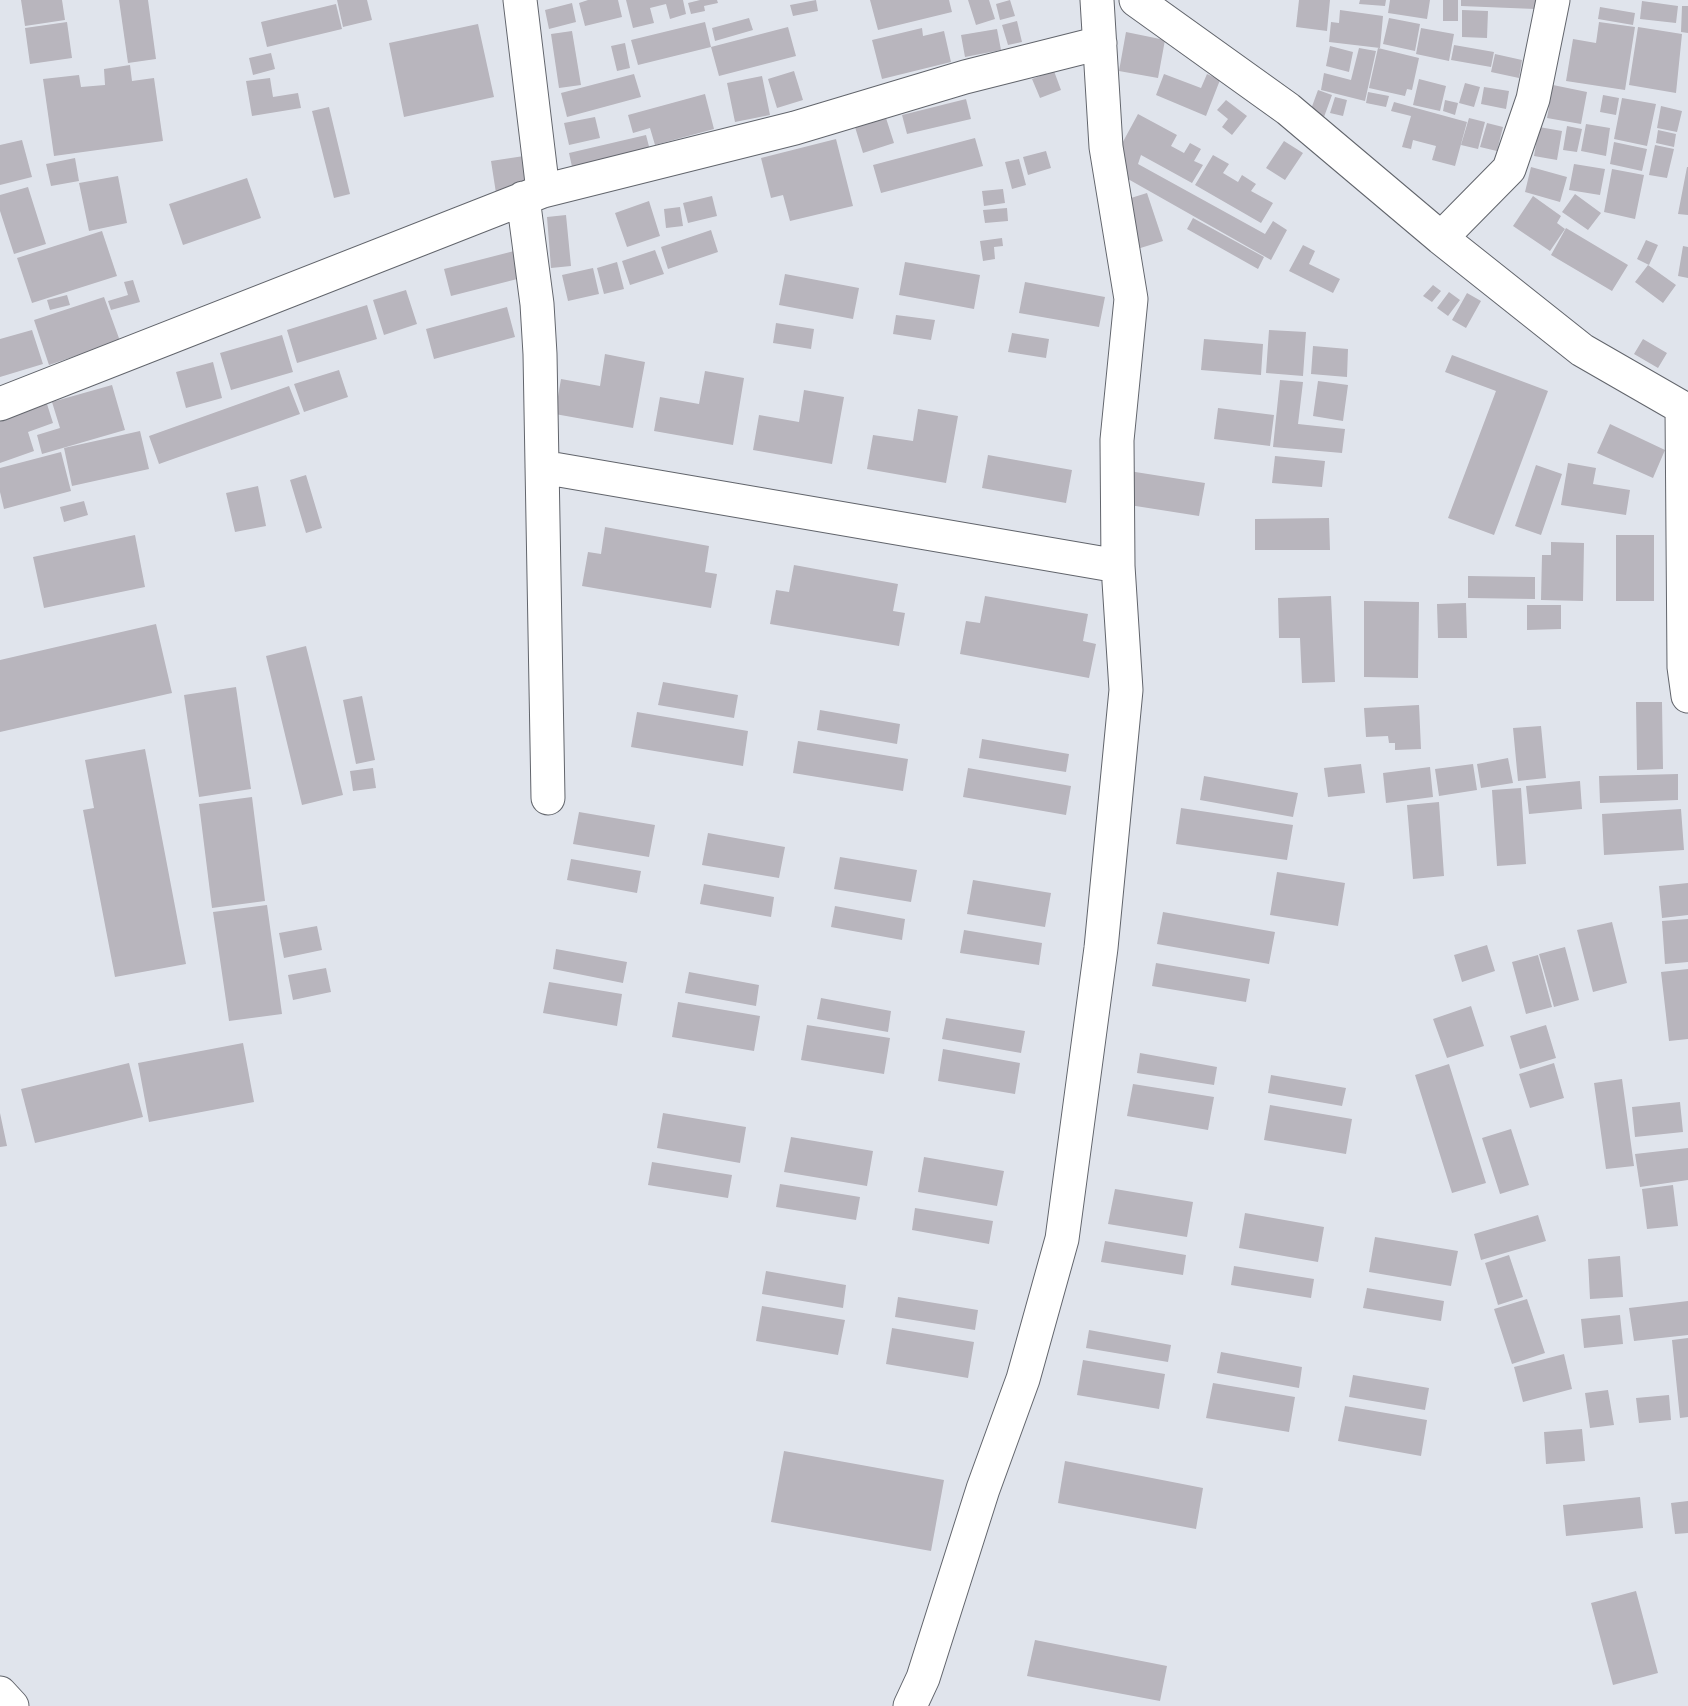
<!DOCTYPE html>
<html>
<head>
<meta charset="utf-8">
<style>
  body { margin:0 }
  canvas { display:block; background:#e0e4ec }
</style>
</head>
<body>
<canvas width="1688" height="1706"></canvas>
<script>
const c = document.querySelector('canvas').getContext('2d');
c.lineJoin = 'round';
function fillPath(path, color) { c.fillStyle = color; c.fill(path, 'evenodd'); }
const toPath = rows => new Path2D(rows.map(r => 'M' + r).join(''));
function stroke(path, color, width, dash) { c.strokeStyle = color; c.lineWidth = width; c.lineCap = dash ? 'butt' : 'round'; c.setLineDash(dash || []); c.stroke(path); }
const building = toPath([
  [21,0,62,0,65,20,25,26],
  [119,0,148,0,156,59,128,63],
  [337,0,367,0,372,20,343,27],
  [588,0,618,0,622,17,585,26,579,3],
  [626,0,683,0,686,14,670,19,666,4,650,8,654,23,633,28],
  [700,0,717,0,718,3,704,6,705,11,691,14,688,3],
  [816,0,818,11,793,16,790,5],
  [870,0,949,0,952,12,878,30],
  [968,0,989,0,995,19,976,25],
  [1010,0,1015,16,1000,20,996,4],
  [1299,0,1330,0,1327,31,1296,27],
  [1360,0,1386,0,1385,6,1359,4],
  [1390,0,1430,0,1427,19,1388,13],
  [1443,0,1458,0,1458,21,1443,21],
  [1461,0,1535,0,1535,9,1461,6],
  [1642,1,1678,6,1676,23,1640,19],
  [572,3,576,22,549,29,545,10],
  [336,4,342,29,267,47,261,22],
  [1682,6,1688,6,1688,33,1681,32],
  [1600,7,1635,13,1633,25,1598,19],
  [1340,10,1383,16,1380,48,1329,42,1331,22,1339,23],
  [1462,10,1488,11,1487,38,1462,37],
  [749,18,753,30,715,41,712,28],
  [1389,18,1420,24,1415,51,1383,44],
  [1017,21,1022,42,1008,45,1002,25],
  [67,22,72,58,30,64,25,28],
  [705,22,711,47,638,65,631,40],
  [1599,22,1635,27,1625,90,1566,81,1573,39,1596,43],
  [478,24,494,97,404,117,389,43],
  [788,27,796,56,719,76,711,47],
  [1638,27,1682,34,1676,93,1629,85],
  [922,28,923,36,944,31,951,62,882,79,872,40],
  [1421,28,1454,34,1449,61,1416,54],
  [997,29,1001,50,965,57,961,35],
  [572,31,581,85,559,88,551,34],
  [1126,32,1165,40,1158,78,1119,71],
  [625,43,630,68,617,71,611,46],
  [1454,45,1494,52,1491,67,1451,60],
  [1330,46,1353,52,1349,72,1326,66],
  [1359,48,1376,51,1365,101,1321,90,1324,73,1351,80],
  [1378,48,1419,58,1412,90,1407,89,1405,96,1369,88],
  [271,53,275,69,253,75,249,58],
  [1495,54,1522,60,1519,78,1491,72],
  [130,65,132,81,154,78,163,141,54,156,43,79,79,75,81,87,105,85,104,69],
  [794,71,803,100,777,108,768,79],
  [1054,71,1061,90,1040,98,1032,79],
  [634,74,641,97,567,117,561,93],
  [1164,74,1201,88,1207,74,1220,80,1206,116,1156,95],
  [762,76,770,115,735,122,727,83],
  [270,78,273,97,298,93,301,108,252,116,246,81],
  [1419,79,1446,86,1440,111,1413,105],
  [1465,83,1480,87,1474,107,1459,103],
  [1553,85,1587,92,1581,124,1547,118],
  [1484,87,1509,91,1506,109,1481,104],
  [1318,90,1332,95,1324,117,1310,112],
  [1368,92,1389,96,1386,107,1366,103],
  [705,94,714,129,655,145,650,128,633,133,628,115],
  [1603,95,1619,98,1616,115,1600,112],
  [1335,97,1347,100,1343,116,1330,113],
  [1622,98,1656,104,1647,146,1614,139],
  [966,99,971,119,907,134,902,115],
  [1226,100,1247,116,1232,135,1222,127,1228,119,1217,110],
  [1445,100,1458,103,1455,115,1443,111],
  [1394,102,1467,122,1455,166,1432,160,1436,146,1413,140,1411,149,1402,147,1411,116,1391,111],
  [1661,106,1682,111,1677,132,1657,128],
  [329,107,350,194,334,198,312,111],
  [1138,114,1177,135,1171,146,1184,153,1190,143,1201,149,1194,161,1203,165,1192,183,1141,155,1138,164,1265,234,1273,221,1287,230,1271,260,1128,179,1112,162],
  [595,117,600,138,569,145,564,123],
  [886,118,894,143,863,153,855,127],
  [1469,118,1485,122,1478,149,1461,145],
  [1487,123,1503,127,1497,151,1480,147],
  [1586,124,1610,128,1606,156,1581,151],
  [1567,126,1582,129,1577,152,1563,150],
  [1539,127,1562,131,1557,160,1534,156],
  [1658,130,1676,134,1674,147,1656,143],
  [646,135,652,158,574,176,569,153],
  [975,138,983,166,881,193,873,165],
  [836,139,853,206,790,221,783,195,771,198,761,158],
  [22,140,32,177,0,185,0,145],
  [1284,141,1303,153,1285,180,1266,168],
  [1614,142,1647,149,1642,171,1610,164],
  [1655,145,1674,149,1667,178,1649,175],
  [1046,151,1051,168,1028,175,1023,157],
  [1213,155,1229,164,1223,173,1238,182,1242,175,1256,184,1251,191,1273,203,1261,223,1195,185],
  [524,156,529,188,496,193,491,161],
  [75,158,79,181,51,186,46,164],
  [1019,159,1026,185,1012,189,1005,162],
  [1574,164,1605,169,1600,195,1569,190],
  [1531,167,1567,177,1560,202,1525,192],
  [1687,167,1688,167,1688,215,1678,214],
  [1612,169,1644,175,1635,219,1604,212],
  [118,176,127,223,89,231,79,183],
  [247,178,261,218,183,245,169,204],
  [28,187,46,244,14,254,0,211,0,195],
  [1003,189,1005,203,984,206,982,191],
  [1147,193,1163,241,1134,250,1118,202],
  [1575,194,1601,213,1588,230,1562,212],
  [712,196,717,216,688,223,683,203],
  [1533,196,1561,216,1557,223,1565,229,1550,251,1513,226],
  [649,201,660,236,627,247,615,213],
  [680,207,683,226,666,228,664,209],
  [1007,208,1008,221,985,223,983,210],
  [566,215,571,266,551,268,547,217],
  [1193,218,1264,257,1258,269,1187,229],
  [1566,228,1628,265,1612,291,1551,255],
  [711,230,718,252,668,269,661,247],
  [102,231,117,276,32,303,17,258],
  [1002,238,1003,246,994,247,995,259,983,261,980,241],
  [1646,240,1658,245,1649,265,1637,259],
  [1303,245,1315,251,1309,264,1340,279,1333,293,1289,271],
  [1683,246,1688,247,1688,278,1678,276],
  [518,250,525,277,451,296,444,269],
  [655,250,664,274,630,285,622,261],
  [617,262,624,289,604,294,597,268],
  [905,262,980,275,974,309,899,295],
  [1648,265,1676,285,1663,303,1635,282],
  [593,268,599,294,568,301,562,275],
  [785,274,859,288,853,319,779,305],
  [133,280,140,302,111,310,108,301,128,295,124,282],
  [1025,282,1105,297,1099,327,1019,313],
  [1433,285,1441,291,1432,302,1423,296],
  [406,290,417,324,384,335,373,300],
  [1449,292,1460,300,1448,316,1437,308],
  [1467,293,1481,301,1466,328,1452,320],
  [67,295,70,305,50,310,47,300],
  [104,297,120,341,49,365,34,320],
  [367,305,377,339,297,363,287,330],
  [507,307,515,337,434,359,426,329],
  [896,315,935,320,931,340,893,334],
  [776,323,814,329,811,349,773,343],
  [32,330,43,364,0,377,0,339],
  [1269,330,1306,332,1303,376,1266,373],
  [1012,333,1049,339,1046,358,1008,352],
  [282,335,293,372,231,390,220,353],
  [1204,339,1263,344,1261,375,1201,370],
  [1643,339,1667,353,1658,368,1634,354],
  [1313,346,1348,349,1347,377,1311,374],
  [605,354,645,362,633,428,555,414,561,379,600,386],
  [1452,355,1548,391,1494,535,1448,518,1496,391,1445,372],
  [213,362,222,398,186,408,176,372],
  [339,370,348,397,304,412,294,384],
  [705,371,744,378,733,445,654,431,660,397,699,404],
  [1280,380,1303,382,1298,424,1345,429,1342,453,1273,447],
  [1318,381,1348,385,1343,421,1313,416],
  [112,385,125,430,42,454,37,435,60,428,52,402],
  [289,386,300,414,159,464,149,436],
  [804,390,844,397,832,464,753,450,759,415,799,422],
  [47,404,53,423,28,432,34,451,0,463,0,421],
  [1218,408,1274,415,1270,446,1214,439],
  [918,409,958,416,946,483,867,469,873,435,913,441],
  [1610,424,1665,450,1653,478,1597,453],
  [140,431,149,469,72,486,64,448],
  [61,452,71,491,4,509,0,492,0,468],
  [988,455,1072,470,1066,503,982,488],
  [1275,456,1325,461,1322,487,1272,483],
  [1568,463,1596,468,1593,484,1630,490,1626,515,1561,505],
  [1536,465,1562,474,1541,535,1515,526],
  [1129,471,1205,483,1199,516,1123,504],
  [306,475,322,528,306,533,290,480],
  [258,486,266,526,235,532,226,493],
  [84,501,88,515,64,522,60,507],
  [1329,518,1330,550,1255,550,1255,519],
  [605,527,709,546,705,572,717,574,711,608,582,586,588,552,601,554],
  [135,535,145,587,44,608,33,557],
  [1616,535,1654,535,1654,601,1616,601],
  [1551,542,1584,543,1583,601,1541,600,1542,555,1551,555],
  [794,565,898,584,893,611,905,613,899,646,770,624,776,590,789,592],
  [1468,576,1535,577,1535,599,1468,598],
  [985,596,1088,614,1083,641,1096,644,1089,678,960,654,966,621,980,623],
  [1331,596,1335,682,1302,683,1300,638,1279,638,1278,598],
  [1364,601,1419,602,1418,678,1364,677],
  [1466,603,1467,638,1438,638,1437,604],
  [1527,605,1561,605,1561,629,1527,630],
  [156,624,172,693,0,732,0,660],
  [306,646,343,795,302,805,266,656],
  [663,682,738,695,734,718,658,705],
  [236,687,251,789,199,797,184,695],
  [362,696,375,760,356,764,343,700],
  [1636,702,1662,702,1663,769,1637,770],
  [1419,705,1421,749,1395,750,1395,743,1389,743,1388,736,1366,737,1364,708],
  [820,710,900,724,897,744,817,730],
  [637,712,748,731,743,766,631,747],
  [1541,726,1546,778,1518,781,1513,728],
  [982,739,1069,754,1066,772,979,758],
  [798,741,908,759,903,791,793,773],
  [145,749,186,964,115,977,83,810,94,808,85,760],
  [1508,758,1513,783,1481,788,1477,764],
  [1361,764,1365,793,1328,797,1324,768],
  [1473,764,1477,790,1439,796,1435,769],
  [1430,767,1433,797,1386,803,1383,773],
  [373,768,376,788,353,791,350,771],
  [968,768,1071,786,1066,815,963,797],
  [1678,774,1678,800,1600,803,1599,776],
  [1204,776,1298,793,1293,817,1200,800],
  [1580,781,1582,809,1529,814,1526,786],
  [1521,788,1526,864,1497,866,1492,790],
  [252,797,265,901,212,908,199,804],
  [1439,802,1444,876,1413,879,1407,805],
  [1181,808,1293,825,1287,860,1176,844],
  [1681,809,1684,850,1604,855,1602,814],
  [579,812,655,825,649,857,573,844],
  [708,833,785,847,779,878,702,865],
  [840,857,917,870,911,902,834,889],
  [571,859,641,871,637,893,567,880],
  [1277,872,1345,883,1338,926,1270,915],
  [973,880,1051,893,1045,927,967,914],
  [1688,883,1688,915,1662,918,1659,886],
  [704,884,774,897,771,917,700,904],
  [267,905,282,1014,229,1021,213,912],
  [835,906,905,919,902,940,831,927],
  [1163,912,1275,932,1269,964,1157,944],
  [1688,919,1688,962,1665,964,1662,921],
  [1612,922,1627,983,1593,992,1577,930],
  [317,926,322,950,284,958,279,933],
  [964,930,1042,943,1039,965,960,953],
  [1487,945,1495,971,1462,982,1454,955],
  [1565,947,1579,1000,1554,1007,1539,954],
  [556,949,627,962,623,983,553,969],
  [1538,955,1552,1007,1526,1014,1512,962],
  [1156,963,1250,979,1246,1002,1152,986],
  [326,968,331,992,293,1000,288,975],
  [1688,969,1688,1039,1669,1041,1661,972],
  [689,972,759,985,756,1006,685,993],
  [549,982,622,994,617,1026,543,1013],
  [821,998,891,1011,888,1032,817,1019],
  [678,1002,760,1016,754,1051,672,1037],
  [1471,1006,1484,1046,1447,1058,1433,1019],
  [946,1018,1025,1031,1021,1053,942,1039],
  [807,1025,890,1038,884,1074,801,1060],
  [1546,1025,1556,1058,1520,1069,1510,1036],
  [243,1043,254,1102,149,1122,138,1063],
  [943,1049,1020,1063,1015,1094,938,1081],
  [1140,1053,1217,1067,1214,1085,1137,1073],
  [129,1063,143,1117,35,1143,21,1089],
  [1554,1063,1564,1098,1530,1108,1519,1074],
  [1449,1064,1486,1183,1452,1193,1415,1075],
  [1271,1075,1346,1088,1342,1106,1268,1093],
  [1622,1079,1634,1166,1606,1169,1594,1083],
  [1133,1084,1214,1097,1208,1130,1127,1116],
  [1680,1102,1683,1132,1635,1137,1632,1107],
  [1270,1105,1352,1119,1346,1154,1264,1140],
  [0,1113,7,1146,0,1147],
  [663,1113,746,1127,740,1163,657,1148],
  [1511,1129,1529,1185,1500,1194,1482,1138],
  [791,1137,873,1151,867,1186,784,1172],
  [1688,1148,1688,1180,1640,1187,1635,1154],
  [924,1157,1004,1171,997,1206,918,1192],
  [652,1162,732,1175,728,1198,648,1185],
  [780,1184,860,1197,856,1220,776,1207],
  [1673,1185,1678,1226,1647,1229,1642,1189],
  [1115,1189,1193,1202,1187,1237,1108,1224],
  [915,1208,993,1221,989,1244,912,1230],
  [1245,1213,1324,1227,1318,1262,1239,1248],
  [1538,1215,1546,1241,1481,1260,1474,1234],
  [1375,1237,1458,1251,1451,1286,1369,1272],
  [1105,1241,1186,1255,1183,1275,1101,1262],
  [1509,1255,1523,1297,1498,1305,1485,1263],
  [1620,1256,1623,1297,1590,1299,1588,1259],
  [1234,1266,1314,1279,1311,1298,1231,1285],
  [766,1271,846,1285,843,1308,762,1294],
  [1367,1288,1444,1301,1441,1321,1363,1308],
  [898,1297,978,1310,975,1330,895,1317],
  [1527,1299,1545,1353,1512,1364,1494,1309],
  [1688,1301,1688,1335,1634,1341,1629,1308],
  [762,1306,845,1320,838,1355,756,1341],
  [1620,1315,1623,1344,1584,1348,1581,1319],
  [892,1328,974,1342,968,1378,886,1364],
  [1089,1330,1171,1345,1168,1362,1086,1348],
  [1688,1338,1688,1417,1680,1418,1672,1340],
  [1221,1352,1302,1367,1299,1388,1217,1373],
  [1564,1354,1572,1389,1523,1402,1514,1367],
  [1083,1360,1165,1374,1159,1409,1077,1395],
  [1353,1375,1429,1388,1425,1410,1349,1397],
  [1213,1383,1295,1397,1289,1432,1206,1418],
  [1608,1390,1614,1425,1590,1428,1585,1393],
  [1669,1395,1671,1420,1639,1423,1636,1398],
  [1345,1406,1427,1420,1421,1456,1338,1441],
  [1582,1429,1585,1461,1546,1464,1544,1432],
  [784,1451,944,1480,931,1551,771,1522],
  [1065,1461,1203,1488,1196,1529,1058,1503],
  [1640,1497,1643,1528,1566,1536,1563,1505],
  [1688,1501,1688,1533,1675,1534,1671,1503],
  [1636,1591,1658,1673,1613,1685,1591,1603],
  [1035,1640,1167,1666,1160,1701,1027,1676]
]);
const minor = toPath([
  [520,0,543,191],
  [1136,0,1288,109,1441,238,1582,350,1688,411],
  [523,198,537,304,540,354,548,798],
  [1441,238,1509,169,1533,99,1553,0],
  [0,404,543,191,795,128,965,77,1100,43],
  [1682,408,1684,667,1688,696],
  [542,467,1118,566],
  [0,1693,12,1706],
  [910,1706,923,1678,983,1489,1023,1379,1062,1239,1101,948,1126,690,1118,566,1117,440,1131,299,1106,147,1097,0]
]);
fillPath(building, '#b8b5bd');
stroke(minor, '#62656c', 35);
stroke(minor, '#fff', 33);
</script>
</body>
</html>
